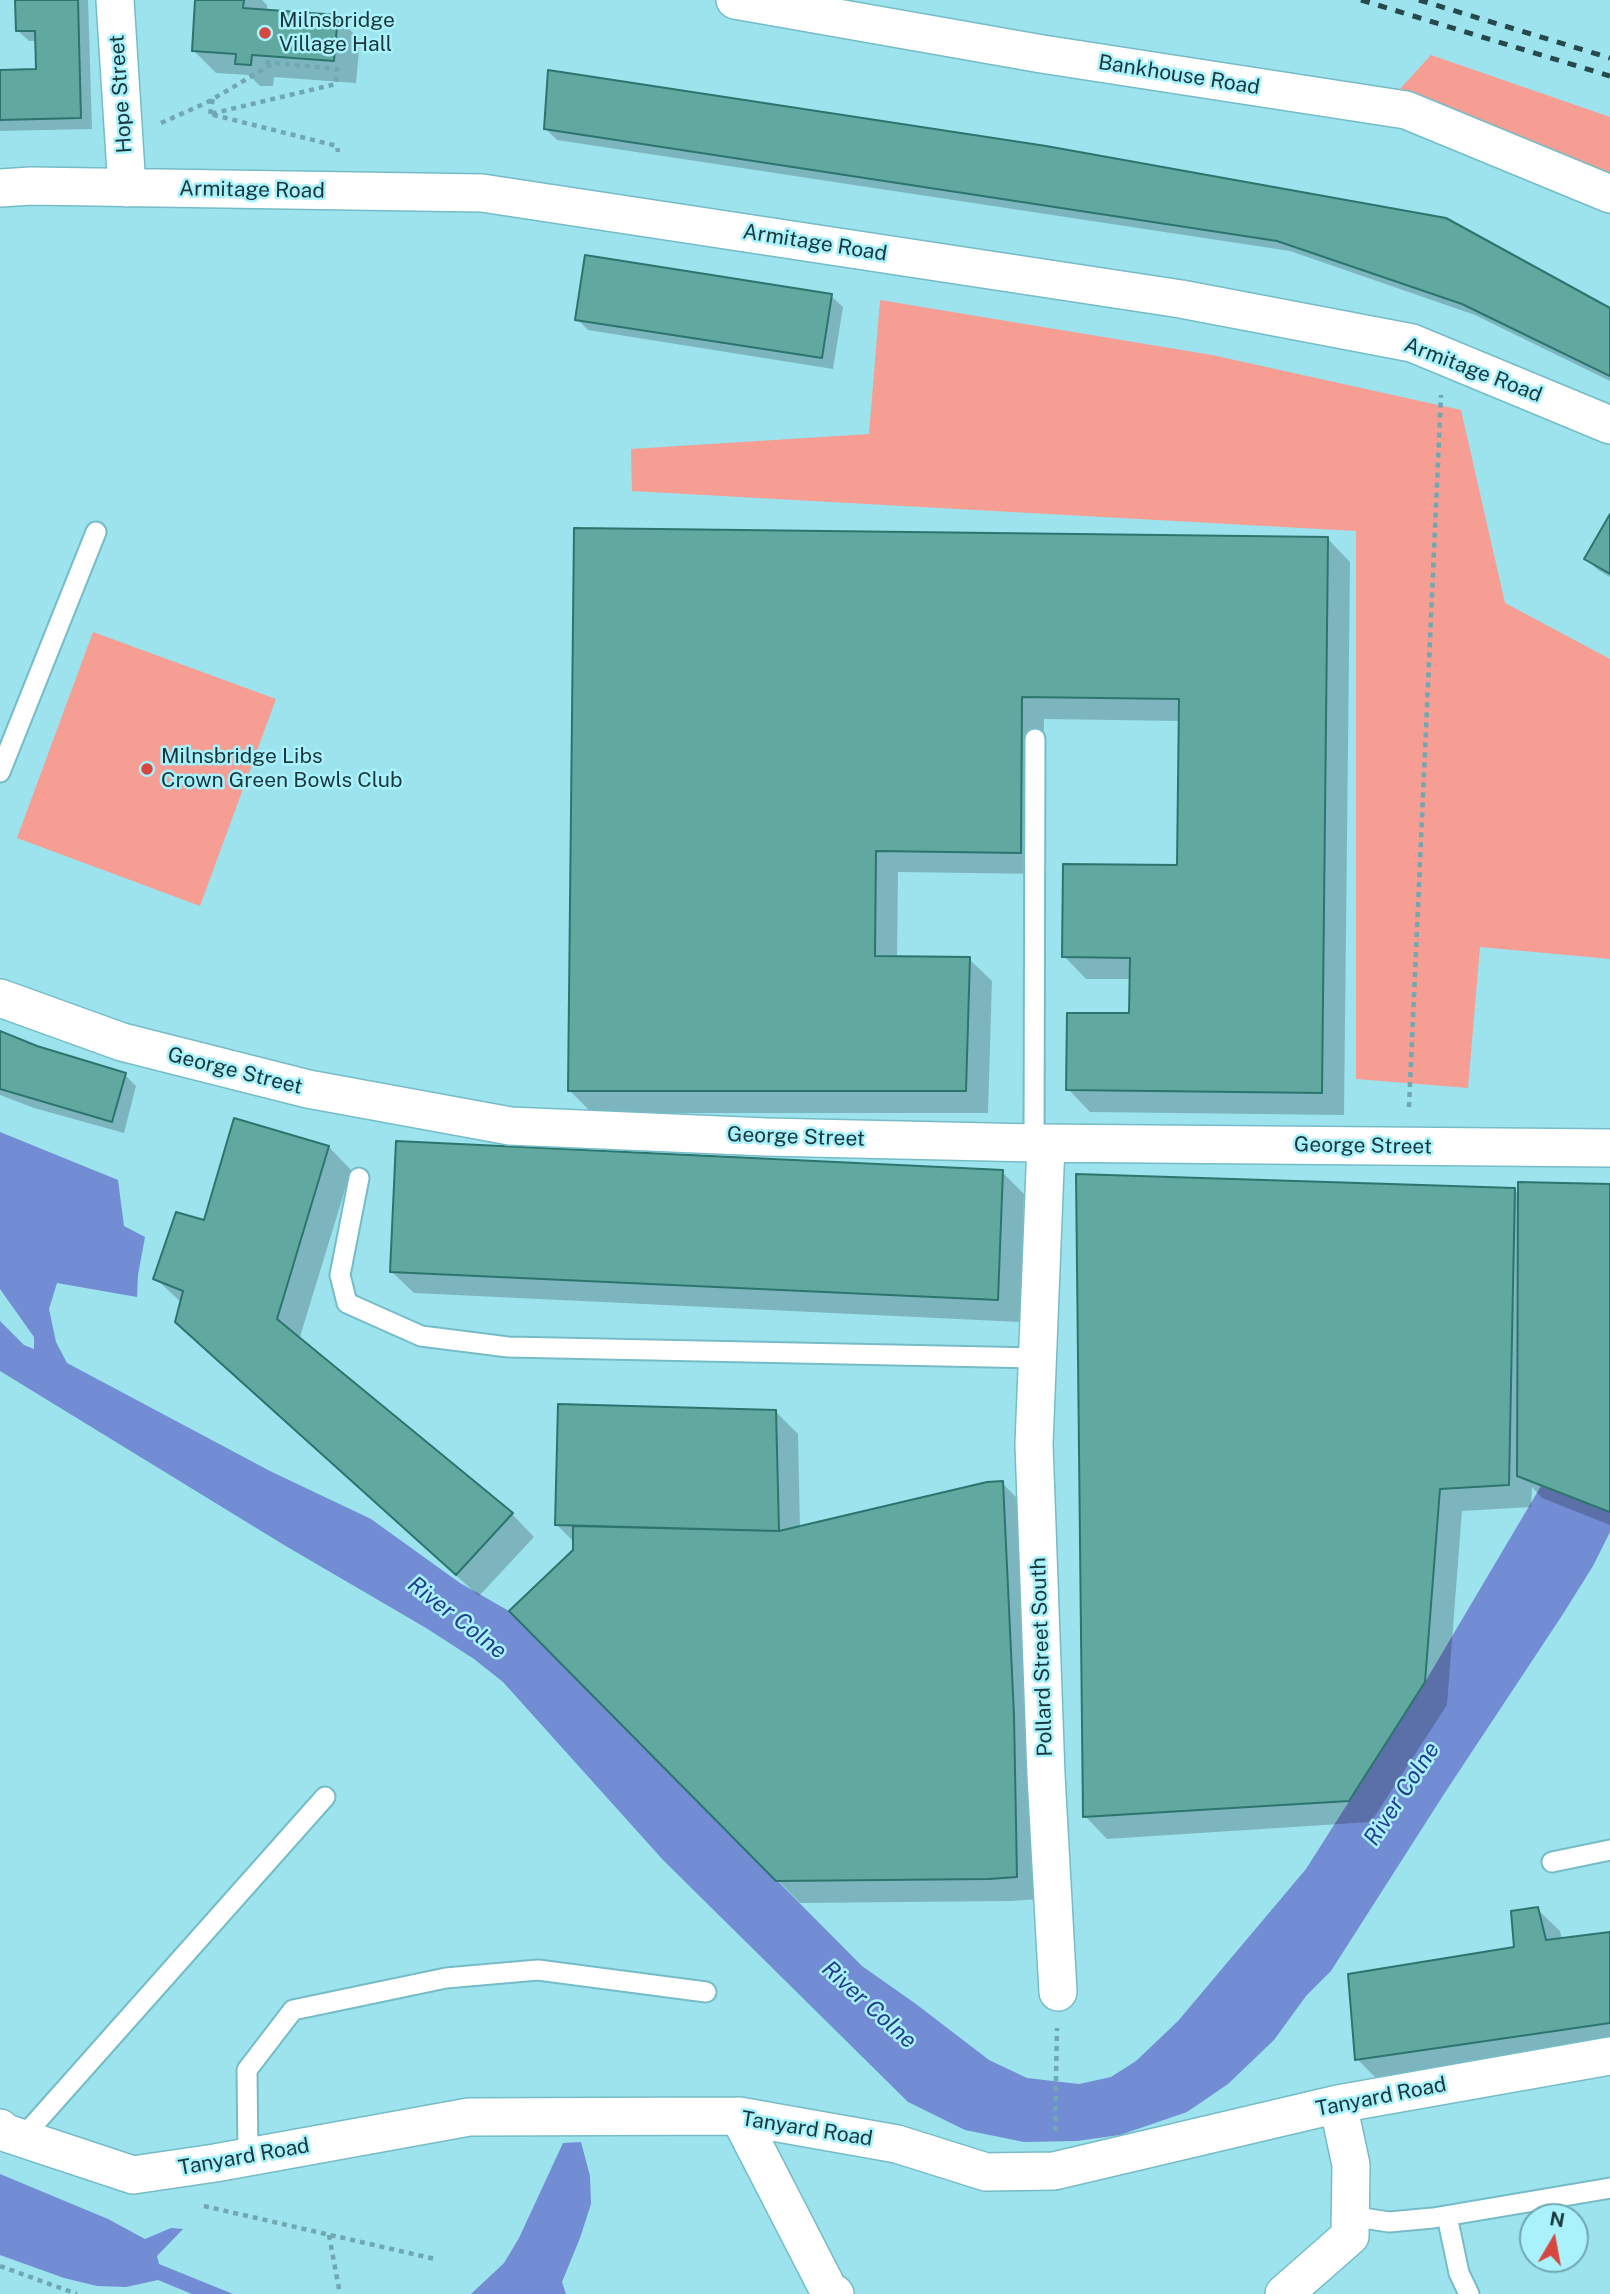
<!DOCTYPE html>
<html>
<head>
<meta charset="utf-8">
<style>
  body { margin:0 }
  #map { position:relative; width:1610px; height:2294px; overflow:hidden; background:#9ce3ee; font-family:"Public Sans",sans-serif }
  canvas { display:block }
  .north { position:absolute; left:1519px; top:2203px; width:70px; height:70px; box-sizing:border-box; background:#a9f1fb; border:2px solid #70a7af; border-radius:50%; rotate:10deg; font-size:19px; font-weight:700; line-height:28px; text-align:center; color:#1a383c }
  .north::after { content:''; display:block; margin:auto; width:24px; height:32px; background:#d5473f; clip-path:polygon(50% 0,100% 100%,50% 72%,0 100%) }
</style>
</head>
<body>
<div id="map">
<canvas width="1610" height="2294"></canvas>
<div class="north">N</div>
</div>
<script>
const c = document.querySelector('canvas').getContext('2d');
c.lineJoin = 'round';
function fillPath(path, color) { c.fillStyle = color; c.fill(path, 'evenodd'); }
const toPath = rows => new Path2D(rows.map(r => 'M' + r).join(''));
function stroke(path, color, width, dash) { c.strokeStyle = color; c.lineWidth = width; c.lineCap = dash ? 'butt' : 'round'; c.setLineDash(dash || []); c.stroke(path); }
function write(font, color, halo, rows, align = 'center') {
  c.font = font + ' "Public Sans",sans-serif'; c.lineWidth = 5; c.setLineDash([]); c.textBaseline = 'middle'; c.strokeStyle = halo; c.fillStyle = color; for (const [text, x, y, turn = 0] of rows) {
    c.save(); c.translate(x, y); c.rotate((+turn || 0) * Math.PI / 180); c.textAlign = isNaN(turn) ? turn : align; if (halo) c.strokeText(text, 0, 0); c.fillText(text, 0, 0); c.restore();
  }
}
const green = toPath([
  [1431,55,1610,117,1610,178,1399,90],
  [880,300,1212,355,1461,410,1505,603,1610,659,1610,959,1480,947,1468,1088,1356,1079,1356,531,632,491,631,449,869,434],
  [93,632,276,699,200,906,17,838]
]);
const water = toPath([
  [0,1132,118,1180,124,1226,145,1237,138,1275,137,1297,57,1283,49,1309,56,1342,67,1363,270,1471,371,1519,460,1583,509,1611,862,1966,916,2004,989,2060,1027,2078,1079,2084,1111,2077,1136,2061,1178,2021,1306,1869,1425,1682,1541,1486,1610,1512,1610,1532,1593,1566,1563,1614,1446,1791,1331,1971,1306,1996,1274,2040,1228,2084,1187,2112,1120,2135,1077,2141,1024,2142,965,2130,908,2102,663,1860,503,1682,474,1659,426,1628,284,1545,0,1371,0,1321,24,1345,34,1349,34,1337,0,1289],
  [581,2142,590,2176,591,2204,580,2238,562,2282,566,2294,471,2294,504,2263,519,2238,563,2143],
  [0,2174,108,2219,145,2239,171,2228,183,2229,157,2256,159,2264,233,2294,192,2294,158,2280,126,2287,97,2286,64,2278,0,2255]
]);
const shadow = toPath([
  [17,0,88,0,92,129,0,131,0,72,38,71,37,41,29,41,17,30],
  [197,0,262,0,267,5,267,11,337,17,360,40,356,83,274,77,273,86,260,86,249,75,216,73,193,50],
  [550,72,1610,310,1610,381,1475,315,1290,251,557,140,546,129],
  [831,296,843,307,833,369,588,330,577,319],
  [1610,518,1610,577,1598,570,1587,559],
  [576,530,1328,539,1350,562,1344,1115,1090,1112,1068,1089,1131,1015,1131,979,1086,979,1064,956,1179,867,1181,721,1044,719,1042,874,898,872,897,958,969,959,992,981,988,1113,592,1113,570,1091],
  [0,1033,36,1048,125,1075,136,1086,124,1133,34,1108,0,1095],
  [329,1147,351,1170,299,1340,512,1514,534,1537,479,1596,199,1345,177,1322,182,1303,155,1278,205,1222],
  [1002,1172,1024,1194,1020,1322,414,1293,391,1271],
  [1610,1186,1610,1525,1542,1498,1532,1487,1531,1507,1462,1511,1447,1705,1371,1822,1107,1839,1085,1816,1514,1190,1520,1196],
  [775,1411,798,1434,800,1528,1002,1483,1025,1506,1039,1899,1012,1901,800,1903,511,1611,575,1551,575,1543,557,1525],
  [1537,1909,1560,1931,1562,1940,1610,1934,1610,2048,1380,2082,1357,2059,1516,1949]
]);
const building = toPath([
  [15,0,78,0,81,118,0,120,0,70,36,69,35,31,16,31,15,0],
  [195,0,244,0,243,8,338,15,334,61,252,55,251,65,235,64,236,54,192,51,195,0],
  [548,70,1046,146,1446,218,1610,308,1610,376,1462,304,1277,241,544,129,548,70],
  [585,255,832,294,822,358,575,320,585,255],
  [1610,514,1610,574,1584,559,1610,514],
  [574,528,1328,537,1322,1093,1066,1090,1067,1013,1129,1013,1130,958,1062,957,1063,864,1177,865,1179,699,1022,697,1021,853,876,851,875,956,970,957,966,1091,568,1091,574,528],
  [0,1031,37,1046,126,1073,112,1122,0,1089,0,1031],
  [234,1118,329,1146,277,1319,513,1513,456,1575,175,1322,183,1291,153,1279,176,1212,204,1220,234,1118],
  [396,1141,1003,1170,998,1300,390,1272,396,1141],
  [1076,1174,1515,1188,1509,1485,1440,1489,1425,1682,1349,1801,1083,1817,1076,1174],
  [1518,1182,1610,1184,1610,1512,1517,1476,1518,1182],
  [558,1404,776,1410,779,1531,555,1525,558,1404],
  [1003,1481,1014,1715,1017,1877,989,1879,776,1881,509,1611,573,1550,573,1526,779,1531,987,1482,1003,1481],
  [1538,1907,1546,1940,1610,1932,1610,2023,1355,2060,1348,1974,1514,1947,1511,1911,1538,1907]
]);
const path = toPath([
  [265,62,337,69,336,84,210,114,337,146,338,152],
  [210,114,213,98],
  [161,123,206,103,274,63],
  [1409,1107,1441,395],
  [1055,2131,1057,2028],
  [204,2206,435,2259],
  [329,2235,340,2294],
  [0,2266,77,2294]
]);
const lane = toPath([
  [0,772,96,532],
  [1034,1143,1035,739],
  [359,1178,340,1275,347,1303,421,1336,508,1347,1038,1358],
  [1552,1862,1610,1850],
  [22,2138,325,1797],
  [248,2157,247,2070,293,2010,446,1978,538,1970,706,1992],
  [1350,2216,1389,2222,1433,2218,1610,2188],
  [1447,2216,1459,2273,1469,2294]
]);
const street = toPath([
  [115,0,127,188],
  [735,0,1042,54,1406,110,1610,194],
  [0,188,31,186,482,193,1181,299,1412,343,1610,425],
  [0,998,122,1042,308,1089,510,1126,766,1137,1034,1143,1610,1148],
  [1046,1144,1034,1444,1046,1775,1058,1992],
  [739,2116,829,2291,835,2294],
  [0,2128,6,2133,133,2175,215,2163,469,2117,739,2116,897,2144,986,2172,1054,2171,1338,2104,1610,2056],
  [1284,2294,1350,2236,1351,2165,1338,2104]
]);
const rail = toPath([
  [1361,0,1610,76],
  [1419,0,1610,58]
]);
const markers = [
  [265,33,7,"#d5473f"],
  [147,769,7,"#d5473f"]
];
const poiNames = [
  ["Milnsbridge",279,21],
  ["Village Hall",279,45],
  ["Milnsbridge Libs",161,757],
  ["Crown Green Bowls Club",161,781]
];
const streetNames = [
  ["Bankhouse Road",1179,75,9],
  ["Hope Street",121,94,-94],
  ["Armitage Road",252,190,1],
  ["Armitage Road",815,243,9],
  ["Armitage Road",1473,370,21],
  ["George Street",235,1071,14],
  ["George Street",796,1137,2],
  ["George Street",1363,1146,1],
  ["Pollard Street South",1042,1657,-92],
  ["Tanyard Road",1381,2097,-11],
  ["Tanyard Road",807,2129,9],
  ["Tanyard Road",244,2157,-10]
];
const waterNames = [
  ["River Colne",457,1618,38],
  ["River Colne",1402,1794,-57],
  ["River Colne",869,2005,42]
];
fillPath(green, '#f69e94');
fillPath(water, '#728dd3');
fillPath(shadow, '#0003');
fillPath(building, '#61a8a0');
stroke(building, '#2c756f', 2);
stroke(lane, '#76bcc6', 23);
stroke(street, '#76bcc6', 40);
stroke(path, '#6fa8b0', 4.5, [5, 5]);
stroke(lane, '#fff', 19);
stroke(street, '#fff', 37);
stroke(rail, '#27494e', 5, [9, 9]);
for (const [x, y, r, color] of markers) { const dot = new Path2D(); dot.arc(x, y, r, 0, 2 * Math.PI); c.fillStyle = color; c.fill(dot); stroke(dot, '#a9f1fb', 2.5); }
write('21px', '#1a383c', '#a9f1fb', poiNames, 'left');
write('21px', '#1a383c', '#a9f1fb', streetNames);
write('italic 23px', '#243c8f', '#a9f1fb', waterNames);
</script>
</body>
</html>
